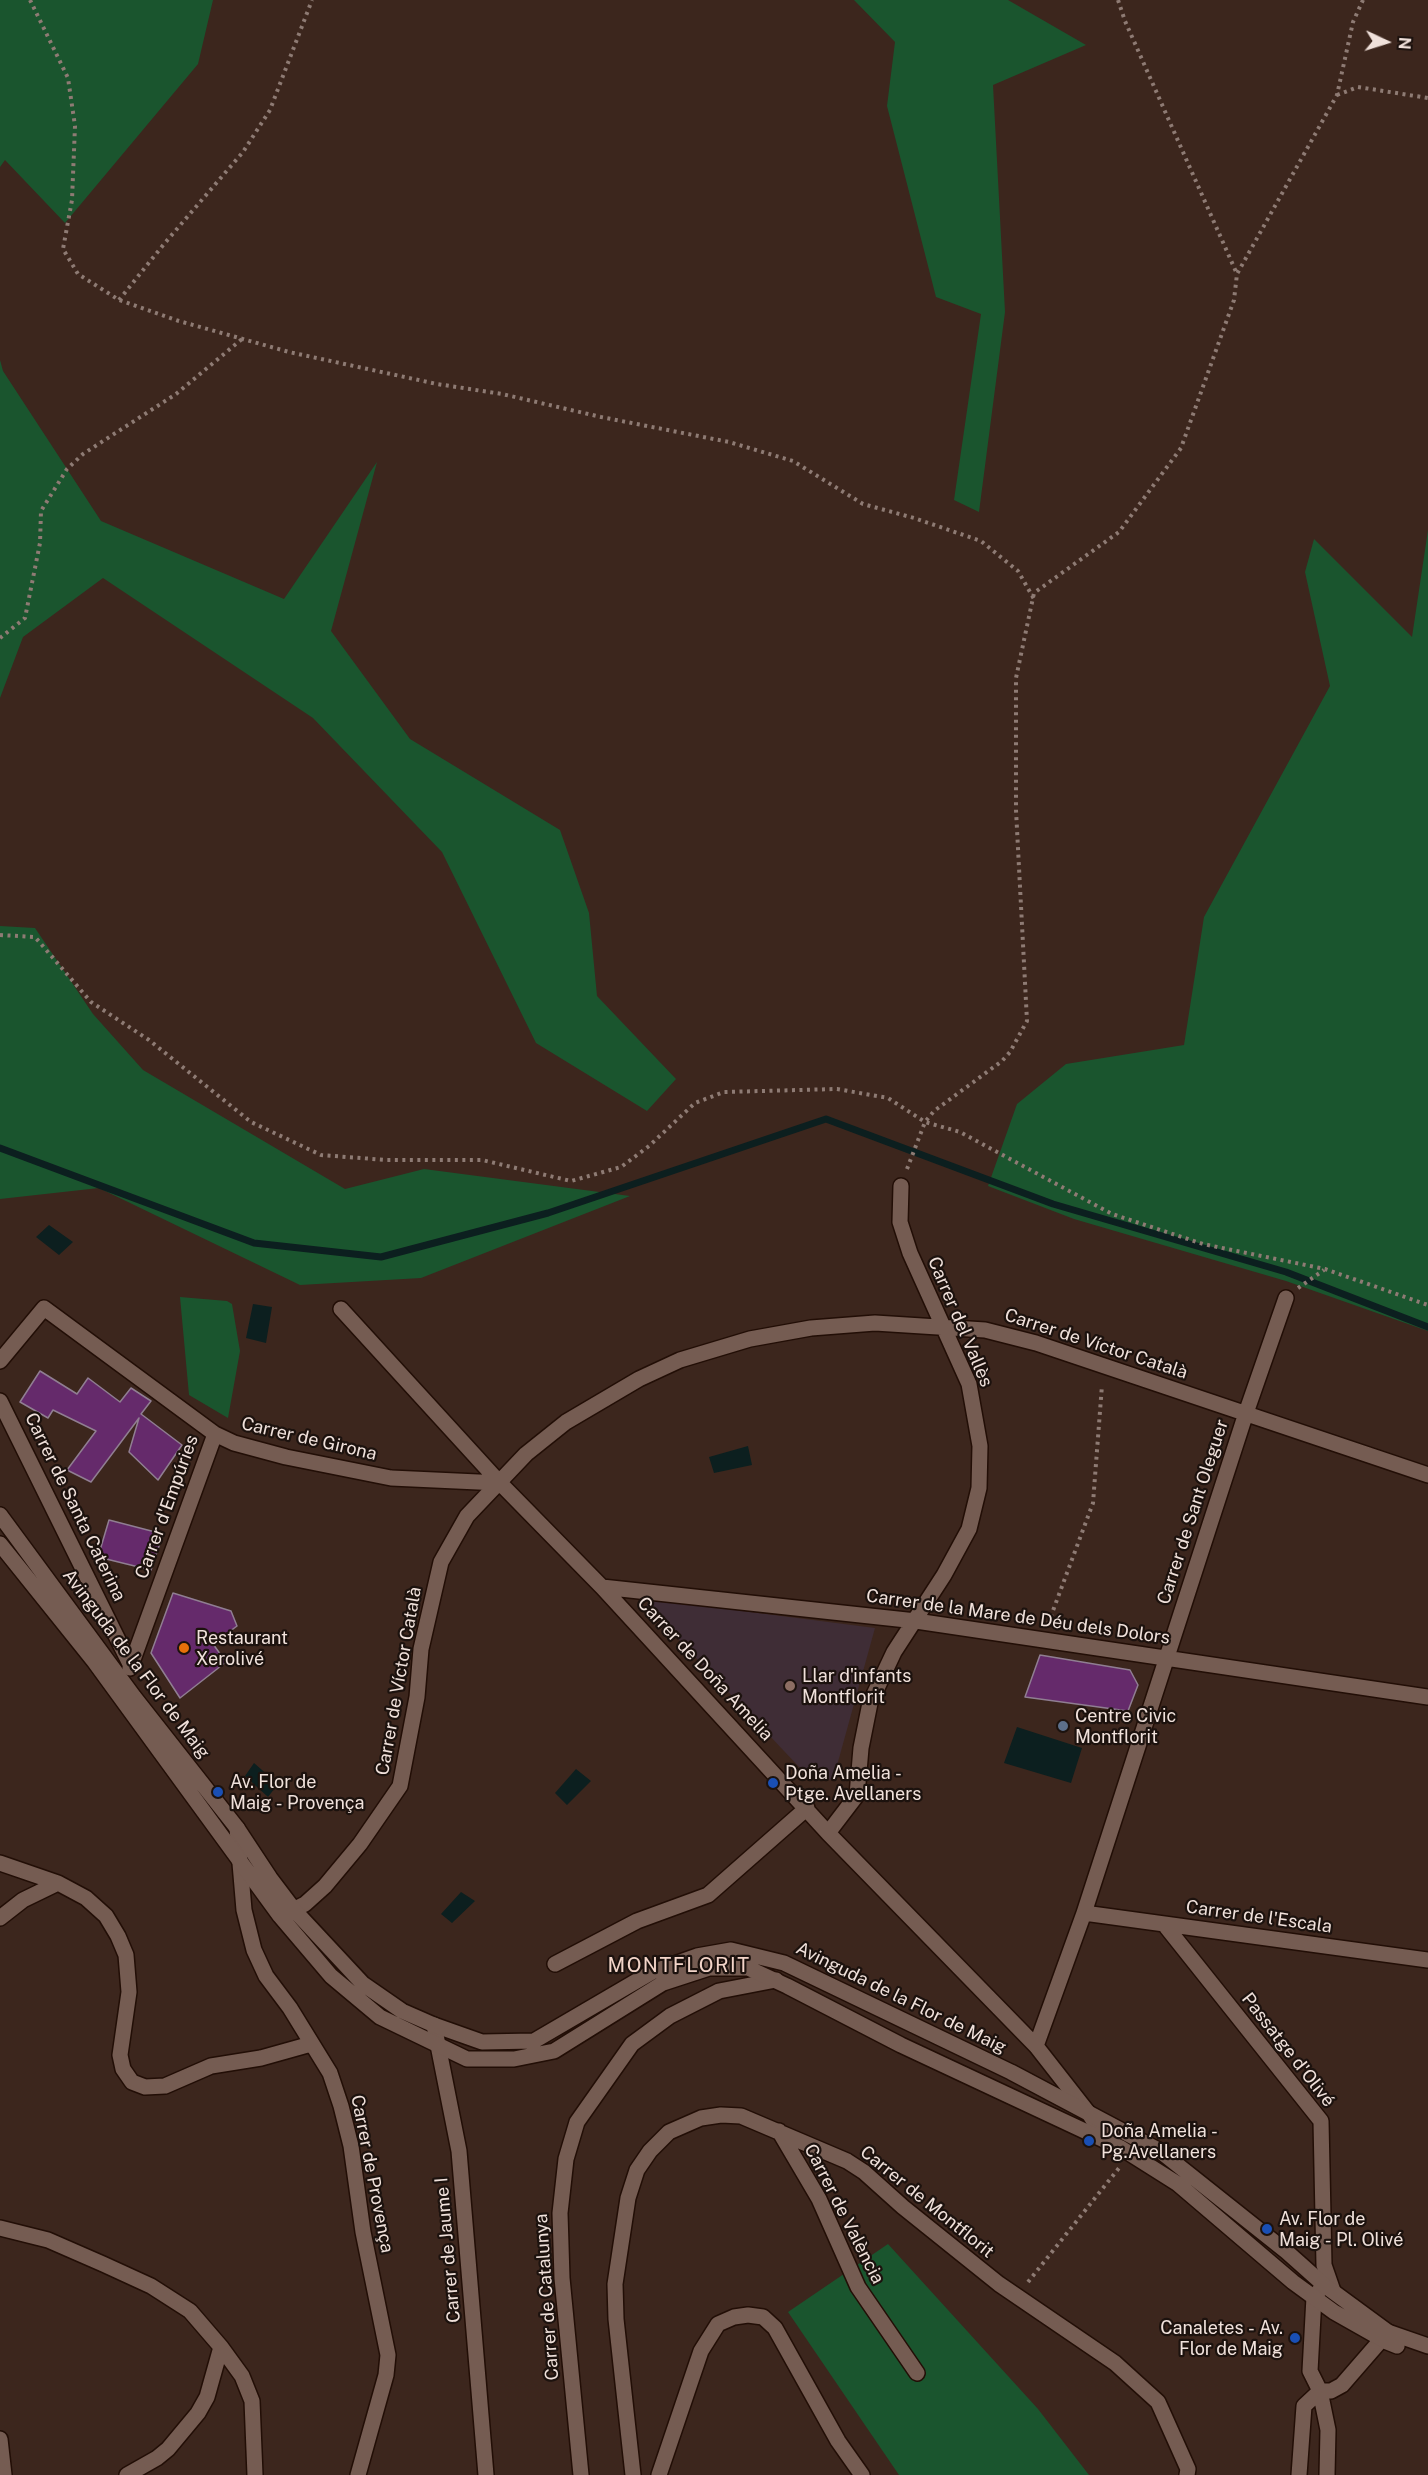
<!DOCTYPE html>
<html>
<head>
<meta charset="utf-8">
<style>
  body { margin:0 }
  #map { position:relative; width:1428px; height:2475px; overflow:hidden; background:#3c261d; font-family:"Public Sans",sans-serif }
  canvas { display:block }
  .north { position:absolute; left:1356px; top:12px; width:60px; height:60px; -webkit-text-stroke:4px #1c120e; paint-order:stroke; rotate:94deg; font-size:16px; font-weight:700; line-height:24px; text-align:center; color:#f0e1db }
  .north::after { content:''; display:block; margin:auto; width:21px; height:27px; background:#f0e1db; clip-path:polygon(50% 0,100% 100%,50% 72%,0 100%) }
</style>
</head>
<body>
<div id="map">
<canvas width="1428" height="2475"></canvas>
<div class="north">N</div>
</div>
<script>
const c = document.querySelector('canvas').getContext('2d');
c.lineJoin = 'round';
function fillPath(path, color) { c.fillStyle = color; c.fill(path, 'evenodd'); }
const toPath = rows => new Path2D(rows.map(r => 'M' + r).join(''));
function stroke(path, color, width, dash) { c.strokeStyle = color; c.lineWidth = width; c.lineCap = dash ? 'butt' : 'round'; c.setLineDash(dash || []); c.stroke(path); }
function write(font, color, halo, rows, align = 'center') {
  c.font = font + ' "Public Sans",sans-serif'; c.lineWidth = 4.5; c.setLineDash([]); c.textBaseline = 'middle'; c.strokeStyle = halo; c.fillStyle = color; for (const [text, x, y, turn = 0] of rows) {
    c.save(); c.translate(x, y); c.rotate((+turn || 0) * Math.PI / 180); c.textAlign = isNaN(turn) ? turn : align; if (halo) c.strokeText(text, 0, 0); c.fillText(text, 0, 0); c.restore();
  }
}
const education = toPath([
  [649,1599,875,1628,833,1780,820,1779,801,1769,647,1606]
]);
const green = toPath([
  [0,0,213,0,198,64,65,223,5,160,0,167],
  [854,0,1008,0,1086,45,993,85,1005,312,979,512,954,500,981,314,936,297,887,106,895,42],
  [0,360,3,371,101,521,284,599,377,462,331,631,410,739,560,830,589,913,597,996,676,1079,647,1111,536,1043,442,852,313,718,103,578,23,637,0,698],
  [1428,530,1428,1331,1286,1281,1074,1219,988,1186,1017,1104,1066,1064,1184,1045,1204,917,1330,686,1305,572,1314,539,1412,637],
  [0,926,35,928,93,1014,143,1070,345,1189,424,1169,630,1196,421,1278,300,1285,99,1188,0,1199],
  [180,1297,227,1301,232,1304,240,1351,228,1418,189,1395],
  [888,2244,1038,2409,1089,2475,899,2475,788,2312]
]);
const water = toPath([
  [49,1225,73,1242,59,1255,36,1237],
  [253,1304,272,1307,266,1343,246,1338],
  [748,1446,752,1465,714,1473,709,1457],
  [1017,1727,1082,1748,1071,1783,1004,1763],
  [254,1763,278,1784,268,1797,245,1776],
  [576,1769,591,1781,567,1805,555,1793],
  [461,1892,475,1901,452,1923,441,1914]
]);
const stream = toPath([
  [0,1148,254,1243,381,1257,548,1213,826,1119,1053,1204,1286,1272,1428,1327]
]);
const building = toPath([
  [40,1371,77,1394,88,1378,120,1402,131,1388,151,1401,141,1414,182,1445,158,1480,129,1452,139,1418,91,1482,67,1470,96,1431,53,1410,48,1418,20,1402,40,1371],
  [109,1520,163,1534,151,1570,98,1557,109,1520],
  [173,1593,231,1611,237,1626,213,1644,226,1662,180,1698,151,1653,173,1593],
  [1040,1655,1130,1670,1138,1685,1128,1711,1025,1697,1040,1655]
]);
const path = toPath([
  [30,0,68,78,75,126,72,200,63,249,78,274,119,300,179,321,289,352,437,384,502,394,601,417,729,442,793,461,863,504,914,518,981,541,1018,571,1034,599],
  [1118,0,1125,21,1237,274],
  [1337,95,1358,87,1428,98],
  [119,300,164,244,243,152,270,110,312,0],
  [0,638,25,618,40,543,41,511,67,469,83,454,176,394,242,339],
  [0,935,35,937,91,1002,149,1040,251,1122,321,1155,386,1160,482,1160,571,1181,621,1167,649,1146,695,1103,724,1092,837,1089,888,1098,925,1122,960,1132,1112,1214,1203,1244,1325,1269,1428,1305],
  [907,1169,925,1122,934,1111,1002,1061,1010,1052,1027,1021,1016,810,1016,678,1034,593,1119,532,1181,448,1234,300,1237,274,1337,95,1353,22,1363,0],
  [1298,1288,1324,1270],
  [1048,1624,1093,1503,1102,1385],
  [1028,2282,1119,2168]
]);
const minor = toPath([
  [341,1309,500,1483,602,1587,828,1833,1036,2046,1090,2115,1106,2141],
  [0,1361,44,1308,215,1434,234,1443,286,1457,391,1478,500,1483],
  [0,1401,130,1664],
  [602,1587,916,1621,1428,1697],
  [130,1668,215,1434],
  [237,1828,244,1910,254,1950,266,1976,290,2008,330,2073,341,2106,351,2146,363,2232,388,2355,386,2375,358,2475],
  [828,1833,857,1795,861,1748,870,1703,894,1652,944,1575,969,1529,979,1488,980,1446,969,1384,910,1253,900,1222,901,1186],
  [0,1863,58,1883,86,1898,106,1916,118,1936,126,1955,129,1992,120,2055,123,2069,132,2082,145,2087,165,2086,211,2066,261,2058,311,2044],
  [1084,1913,1428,1960],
  [283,1915,305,1904,325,1886,360,1844,400,1786,417,1697,421,1649,441,1562,467,1516,526,1454,566,1422,639,1379,680,1360,750,1339,811,1328,875,1323,985,1330,1036,1343,1428,1475],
  [0,1918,23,1900,58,1883],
  [1164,1924,1321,2121,1324,2265,1333,2291],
  [555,1964,637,1921,708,1895,807,1808],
  [434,2025,459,2151,486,2475],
  [1036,2046,1084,1913,1246,1413,1286,1298],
  [779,2131,819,2199,858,2287,917,2373],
  [0,2228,48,2240,103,2264,151,2286,190,2311,221,2347,242,2376,252,2401,255,2475],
  [1324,2285,1314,2297,1310,2371,1320,2391,1328,2430,1327,2475],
  [1320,2391,1331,2391,1342,2385,1388,2332],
  [0,2439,4,2475],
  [127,2475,157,2458,168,2449,198,2413,207,2397,221,2347],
  [581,2475,562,2278,560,2213,566,2159,577,2122,632,2044,670,2016,719,1991,776,1980],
  [633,2475,616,2319,615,2284,628,2198,637,2170,650,2151,669,2132,701,2118,721,2115,741,2116,847,2161,864,2172,903,2207,999,2284,1115,2363,1158,2402,1188,2469,1187,2475],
  [659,2475,701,2351,718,2324,734,2317,748,2315,763,2317,775,2328,838,2441,862,2475],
  [1299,2475,1304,2406,1320,2391]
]);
const tertiary = toPath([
  [0,1515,134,1697,237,1828,270,1878,295,1911,363,1984,402,2011,434,2025,482,2042,534,2041,652,1972,697,1956,731,1950,784,1963,1011,2072,1160,2151,1287,2252,1324,2285,1388,2332,1428,2346],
  [0,1544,94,1661,280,1916,331,1976,380,2017,467,2059,514,2059,554,2051,663,1983,709,1968,748,1968,787,1986,901,2045,1121,2148,1178,2184,1293,2282,1334,2312,1387,2342,1397,2346]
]);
const markers = [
  [184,1648,6,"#e8710a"],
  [790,1686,6,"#8d6e63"],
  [1063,1726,6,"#5c6f8a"],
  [773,1783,6,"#1a4fb4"],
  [218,1792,6,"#1a4fb4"],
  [1089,2141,6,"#1a4fb4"],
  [1267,2229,6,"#1a4fb4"],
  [1295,2338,6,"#1a4fb4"]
];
const streetNames = [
  ["Carrer del Vallès",960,1322,67],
  ["Carrer de Víctor Català",1096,1344,18],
  ["Carrer de Girona",309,1439,13],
  ["Carrer de Santa Caterina",75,1507,64],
  ["Carrer d'Empúries",167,1507,-70],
  ["Carrer de Sant Oleguer",1193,1512,-72],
  ["Carrer de la Mare de Déu dels Dolors",1018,1617,8],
  ["Avinguda de la Flor de Maig",136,1664,53],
  ["Carrer de Doña Amelia",705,1669,47],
  ["Carrer de Víctor Català",399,1681,-80],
  ["Carrer de l'Escala",1259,1917,8],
  ["Avinguda de la Flor de Maig",901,1998,26],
  ["Passatge d'Olivé",1288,2050,52],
  ["Carrer de Provença",372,2174,79],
  ["Carrer de Montflorit",927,2202,39],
  ["Carrer de València",844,2214,63],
  ["Carrer de Jaume I",448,2250,-95],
  ["Carrer de Catalunya",547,2297,-94]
];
const poiNames = [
  ["Restaurant",196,1638],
  ["Xerolivé",196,1659],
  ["Llar d'infants",802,1676],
  ["Montflorit",802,1697],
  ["Centre Civic",1075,1716],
  ["Montflorit",1075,1737],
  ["Doña Amelia -",785,1773],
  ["Ptge. Avellaners",785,1794],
  ["Av. Flor de",230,1782],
  ["Maig - Provença",230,1803],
  ["Doña Amelia -",1101,2131],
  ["Pg.Avellaners",1101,2152],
  ["Av. Flor de",1279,2219],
  ["Maig - Pl. Olivé",1279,2240],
  ["Canaletes - Av.",1283,2328,"right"],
  ["Flor de Maig",1283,2349,"right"]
];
const neighbourhoodNames = [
  ["MONTFLORIT",679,1966]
];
fillPath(education, '#3f2d36');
fillPath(green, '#1a552e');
fillPath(water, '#0c1f1f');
stroke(stream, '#0c1f1f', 7);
fillPath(building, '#652a6b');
stroke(building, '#907e92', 1.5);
stroke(minor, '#220e06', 18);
stroke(tertiary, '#220e06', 18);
stroke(path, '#8e7b74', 4, [3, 4.5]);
stroke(minor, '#755c52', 15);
stroke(tertiary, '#755c52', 15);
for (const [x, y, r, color] of markers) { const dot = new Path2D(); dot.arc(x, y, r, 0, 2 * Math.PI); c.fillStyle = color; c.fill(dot); stroke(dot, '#1c120e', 2); }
write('18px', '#f0e1db', '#1c120e', streetNames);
write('18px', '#f0e1db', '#1c120e', poiNames, 'left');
c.letterSpacing = '1.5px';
write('20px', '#f3d5c9', '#1c120e', neighbourhoodNames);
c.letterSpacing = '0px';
</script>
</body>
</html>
